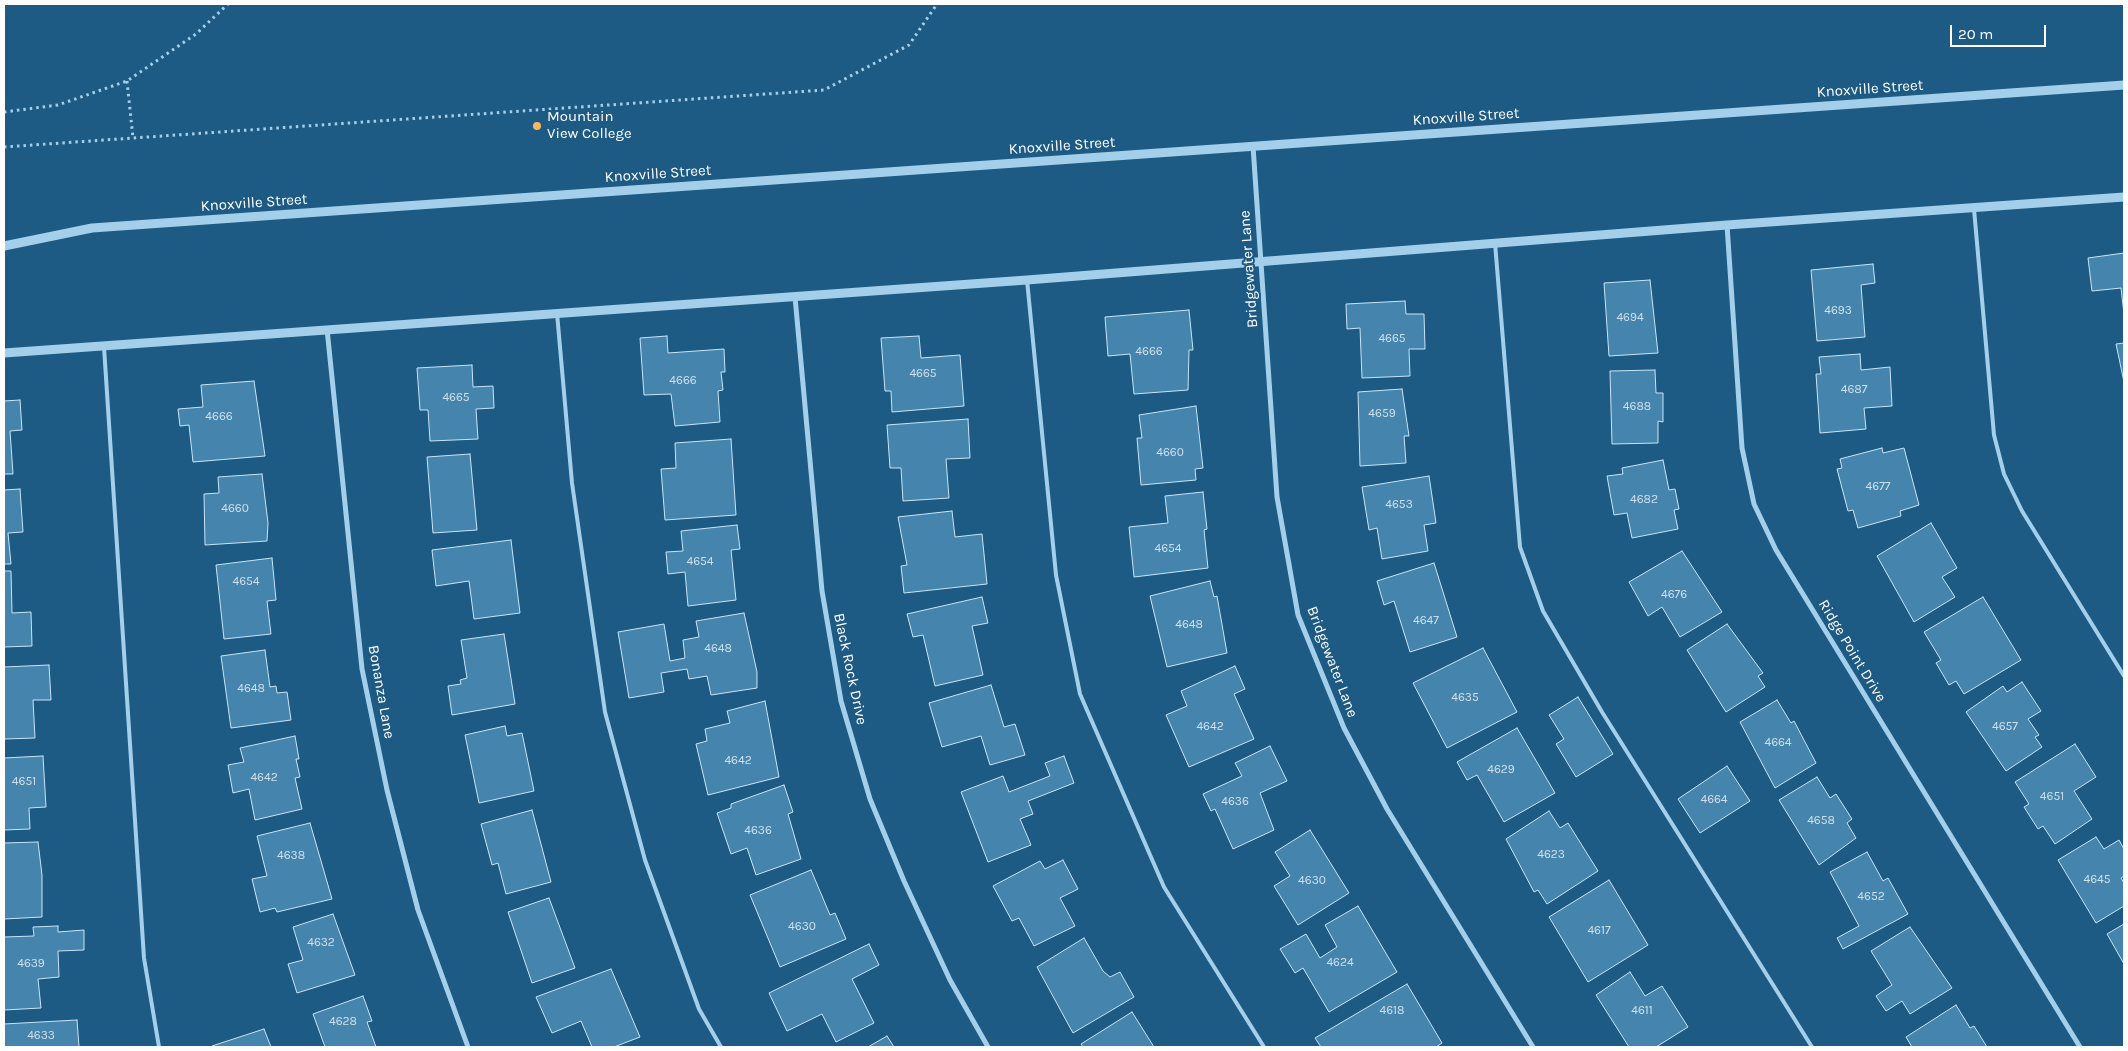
<!DOCTYPE html>
<html>
<head>
<meta charset="utf-8">
<style>
  body { margin:0 }
  #map { position:relative; width:2128px; height:1051px; overflow:hidden; background:#1d5a84; font-family:Karla,sans-serif }
  canvas { display:block }
  .frame { position:absolute; inset:0; border:5px solid #fff; pointer-events:none }
  .scale { position:absolute; left:1950px; top:25px; width:96px; height:22px; box-sizing:border-box; border:2px solid #fff; border-top:0; padding-left:6px; font-size:15px; line-height:18px; white-space:nowrap; color:#fff; -webkit-text-stroke:4px #1d5a84; paint-order:stroke }
</style>
</head>
<body>
<div id="map">
<canvas width="2128" height="1051"></canvas>
<div class="frame"></div>
<div class="scale">20 m</div>
</div>
<script>
const c = document.querySelector('canvas').getContext('2d');
c.lineJoin = 'round';
function fillPath(path, color) { c.fillStyle = color; c.fill(path, 'evenodd'); }
const toPath = rows => new Path2D(rows.map(r => 'M' + r).join(''));
function stroke(path, color, width, dash) { c.strokeStyle = color; c.lineWidth = width; c.lineCap = dash ? 'butt' : 'round'; c.setLineDash(dash || []); c.stroke(path); }
function write(font, color, halo, rows, align = 'center') {
  c.font = font + ' Karla,sans-serif'; c.lineWidth = 4; c.setLineDash([]); c.textBaseline = 'middle'; c.strokeStyle = halo; c.fillStyle = color; for (const [text, x, y, turn = 0] of rows) {
    c.save(); c.translate(x, y); c.rotate((+turn || 0) * Math.PI / 180); c.textAlign = isNaN(turn) ? turn : align; if (halo) c.strokeText(text, 0, 0); c.fillText(text, 0, 0); c.restore();
  }
}
const building = toPath([
  [2124,253,2124,314,2121,288,2092,291,2088,258,2124,253],
  [1873,264,1875,283,1861,285,1865,337,1817,341,1811,270,1873,264],
  [1650,280,1658,353,1609,356,1604,283,1650,280],
  [1405,301,1406,314,1424,314,1425,349,1409,349,1410,376,1362,378,1360,328,1347,329,1346,304,1405,301],
  [1189,310,1193,350,1189,350,1188,390,1134,394,1130,354,1108,356,1105,317,1189,310],
  [667,336,668,353,724,349,725,372,721,372,723,390,718,391,720,422,675,426,671,394,644,395,640,338,667,336],
  [919,336,921,358,960,355,964,406,892,412,891,391,885,391,881,338,919,336],
  [2124,343,2124,382,2116,344,2124,343],
  [1860,354,1861,370,1890,367,1892,406,1864,408,1866,429,1820,433,1816,374,1821,374,1819,357,1860,354],
  [472,365,473,387,493,386,494,408,476,409,478,439,430,441,428,410,420,410,417,368,472,365],
  [1655,370,1656,393,1663,393,1663,422,1658,421,1658,443,1612,444,1610,371,1655,370],
  [254,381,265,456,193,462,189,425,180,426,178,409,203,407,201,385,254,381],
  [1402,389,1409,436,1404,436,1406,463,1360,466,1358,392,1402,389],
  [20,400,22,430,10,431,13,474,4,474,4,401,20,400],
  [1196,406,1203,468,1195,469,1196,480,1141,485,1137,438,1142,438,1139,415,1196,406],
  [968,419,970,458,946,459,949,498,903,501,901,468,890,468,887,425,968,419],
  [731,439,736,515,665,520,661,469,676,468,675,443,731,439],
  [1882,448,1883,453,1904,448,1919,505,1900,511,1901,516,1858,528,1853,510,1848,511,1837,469,1842,468,1840,459,1882,448],
  [470,454,477,530,433,533,427,457,470,454],
  [1663,460,1669,490,1675,489,1679,509,1674,510,1678,529,1632,538,1627,513,1614,515,1607,476,1623,474,1622,468,1663,460],
  [262,474,268,523,267,541,205,545,204,494,219,493,218,477,262,474],
  [1429,476,1436,523,1424,525,1428,551,1382,559,1377,528,1369,530,1362,487,1429,476],
  [20,489,23,532,8,533,11,564,4,564,4,490,20,489],
  [1203,492,1207,529,1204,530,1208,568,1134,577,1129,527,1168,523,1165,496,1203,492],
  [952,511,955,537,982,534,987,584,904,593,901,566,907,565,898,517,952,511],
  [1931,523,1957,568,1942,577,1955,597,1914,622,1877,556,1931,523],
  [737,525,740,549,731,550,736,600,688,606,685,572,668,574,666,552,683,551,681,531,737,525],
  [511,540,520,613,474,619,469,581,436,586,432,550,511,540],
  [1682,551,1722,612,1680,637,1662,607,1648,616,1629,582,1682,551],
  [272,558,276,600,267,601,271,634,224,639,216,565,272,558],
  [1434,563,1457,637,1410,652,1394,601,1384,605,1377,581,1434,563],
  [4,571,11,571,12,613,31,612,32,646,4,647,4,571],
  [1210,581,1214,597,1217,596,1227,653,1167,667,1150,596,1210,581],
  [982,597,988,623,972,626,983,675,935,686,923,635,913,637,907,614,982,597],
  [1983,597,2021,660,1964,694,1956,681,1949,685,1936,663,1941,660,1924,632,1983,597],
  [744,613,757,672,757,688,711,695,707,676,689,679,687,669,661,673,664,692,629,698,618,632,664,624,670,661,685,658,683,640,699,637,696,621,744,613],
  [1727,624,1763,673,1758,676,1765,687,1726,712,1687,650,1727,624],
  [504,634,515,704,452,715,448,686,461,684,460,680,467,678,461,640,504,634],
  [1483,648,1517,712,1447,748,1413,683,1483,648],
  [265,650,270,687,276,686,277,693,287,692,291,720,231,728,221,656,265,650],
  [49,665,51,700,33,700,35,738,4,739,4,667,49,665],
  [1235,666,1245,689,1234,694,1254,739,1189,767,1166,715,1187,706,1181,691,1235,666],
  [2022,682,2041,711,2028,719,2039,735,2035,737,2042,747,2006,771,1966,712,2003,686,2007,692,2022,682],
  [991,685,1004,727,1015,724,1025,755,990,765,981,736,942,747,929,703,991,685],
  [1578,697,1613,754,1576,777,1556,744,1564,739,1549,715,1578,697],
  [1777,700,1791,723,1794,721,1816,763,1775,788,1740,722,1777,700],
  [765,701,779,777,708,795,696,744,707,741,705,729,730,723,727,711,765,701],
  [505,726,507,736,522,733,534,791,479,803,465,735,505,726],
  [1517,728,1555,793,1504,822,1477,775,1467,780,1457,762,1517,728],
  [295,736,299,759,296,759,300,777,295,778,302,809,255,820,249,789,233,793,228,765,244,762,240,748,295,736],
  [2075,744,2096,777,2074,791,2092,819,2055,844,2043,826,2038,829,2024,807,2029,804,2015,782,2075,744],
  [1270,746,1287,781,1260,793,1274,830,1233,849,1215,809,1211,811,1203,794,1242,776,1235,763,1270,746],
  [43,756,46,807,29,808,30,829,4,830,4,758,43,756],
  [1064,756,1074,783,1028,801,1033,814,1020,819,1031,845,988,862,961,792,1003,776,1009,792,1050,776,1045,763,1064,756],
  [1727,766,1750,801,1700,833,1678,799,1727,766],
  [1817,777,1830,798,1836,794,1852,819,1847,823,1856,838,1819,865,1779,800,1817,777],
  [784,785,793,812,788,814,801,859,756,875,747,848,731,854,717,813,731,808,731,804,784,785],
  [532,810,551,882,506,894,498,863,492,865,481,824,532,810],
  [1549,811,1560,828,1568,823,1598,871,1547,904,1538,890,1534,892,1506,839,1549,811],
  [310,823,332,899,277,912,275,908,260,912,252,879,267,876,257,836,310,823],
  [1310,830,1349,893,1298,925,1274,886,1290,876,1275,852,1310,830],
  [2096,837,2104,849,2119,840,2124,849,2124,876,2121,878,2124,883,2124,906,2096,923,2058,860,2096,837],
  [38,842,42,875,42,917,4,919,4,843,38,842],
  [1867,852,1883,881,1888,878,1908,914,1843,949,1837,938,1859,926,1830,872,1867,852],
  [1063,860,1078,889,1060,898,1075,926,1034,946,1019,918,1012,921,993,886,1040,861,1045,869,1063,860],
  [811,870,830,915,835,913,846,939,780,967,750,895,811,870],
  [1609,880,1648,945,1588,982,1549,917,1609,880],
  [549,898,575,968,532,983,508,912,549,898],
  [1358,906,1397,972,1329,1012,1303,968,1295,973,1280,949,1306,934,1320,958,1337,947,1325,925,1358,906],
  [333,914,355,975,297,993,288,964,303,960,293,927,333,914],
  [2124,924,2124,964,2107,934,2124,924],
  [58,926,58,932,84,930,84,950,58,951,59,977,38,979,41,1008,4,1010,4,937,34,936,33,927,58,926],
  [1910,927,1952,988,1910,1014,1902,1001,1886,1011,1876,996,1892,985,1871,951,1910,927],
  [1084,938,1103,971,1110,977,1120,972,1134,997,1073,1033,1037,967,1084,938],
  [869,944,879,965,852,979,874,1023,836,1042,822,1014,787,1031,769,993,869,944],
  [611,969,640,1037,614,1047,592,1047,581,1021,552,1033,536,997,611,969],
  [1630,972,1645,996,1662,986,1688,1027,1656,1047,1629,1047,1596,995,1630,972],
  [1407,984,1442,1043,1436,1047,1321,1047,1315,1038,1407,984],
  [363,996,372,1021,367,1022,376,1047,325,1047,313,1014,363,996],
  [1956,1005,1970,1028,1974,1026,1987,1047,1912,1047,1906,1037,1956,1005],
  [1132,1012,1154,1047,1083,1047,1081,1044,1132,1012],
  [77,1020,79,1047,4,1047,4,1024,77,1020],
  [264,1029,271,1047,213,1047,212,1046,264,1029],
  [887,1036,894,1047,868,1047,887,1036]
]);
const path = toPath([
  [127,81,133,138],
  [4,112,58,105,127,81,196,34,228,4],
  [4,147,824,90,909,45,937,4]
]);
const service = toPath([
  [1974,209,1994,435,2004,474,2022,511,2124,676],
  [1495,243,1520,547,1543,611,1602,712,1812,1047],
  [1027,280,1056,575,1080,694,1164,887,1264,1047],
  [557,313,572,483,605,712,645,860,699,1009,721,1047],
  [104,347,144,958,159,1047]
]);
const minor = toPath([
  [1253,146,1277,497,1298,615,1344,728,1387,809,1533,1047],
  [1727,225,1742,448,1754,504,1776,550,2080,1047],
  [795,297,822,591,841,701,870,799,904,881,950,980,988,1047],
  [327,329,362,669,387,790,418,910,468,1047]
]);
const tertiary = toPath([
  [4,246,92,228,2124,85],
  [4,353,1027,280,1727,225,2124,197]
]);
const markers = [
  [537,126,5,"#fab762"]
];
const numberNames = [
  ["4693",1838,311],
  ["4694",1630,318],
  ["4665",1392,339],
  ["4666",1149,352],
  ["4665",923,374],
  ["4666",683,381],
  ["4687",1854,390],
  ["4665",456,398],
  ["4688",1637,407],
  ["4659",1382,414],
  ["4666",219,417],
  ["4660",1170,453],
  ["4677",1878,487],
  ["4682",1644,500],
  ["4653",1399,505],
  ["4660",235,509],
  ["4654",1168,549],
  ["4654",700,562],
  ["4654",246,582],
  ["4676",1674,595],
  ["4647",1426,621],
  ["4648",1189,625],
  ["4648",718,649],
  ["4648",251,689],
  ["4635",1465,698],
  ["4642",1210,727],
  ["4657",2005,727],
  ["4664",1778,743],
  ["4642",738,761],
  ["4629",1501,770],
  ["4642",264,778],
  ["4651",24,782],
  ["4651",2052,797],
  ["4664",1714,800],
  ["4636",1235,802],
  ["4658",1821,821],
  ["4636",758,831],
  ["4623",1551,855],
  ["4638",291,856],
  ["4645",2097,880],
  ["4630",1312,881],
  ["4652",1871,897],
  ["4630",802,927],
  ["4617",1599,931],
  ["4632",321,943],
  ["4624",1340,963],
  ["4639",31,964],
  ["4618",1392,1011],
  ["4611",1642,1011],
  ["4628",343,1022],
  ["4633",41,1036]
];
const streetNames = [
  ["Knoxville Street",1870,89,-4],
  ["Knoxville Street",1466,117,-4],
  ["Knoxville Street",1062,146,-4],
  ["Knoxville Street",658,174,-4],
  ["Knoxville Street",254,203,-4],
  ["Bridgewater Lane",1249,269,-94],
  ["Ridge Point Drive",1852,651,59],
  ["Bridgewater Lane",1332,662,69],
  ["Black Rock Drive",850,669,78],
  ["Bonanza Lane",381,692,80]
];
const poiNames = [
  ["Mountain",547,117],
  ["View College",547,134]
];
fillPath(building, '#4584ad');
stroke(building, '#c9e5f8', 1);
stroke(path, '#a4cfea', 3, [2.5, 4]);
stroke(service, '#a4cfea', 4);
stroke(minor, '#a4cfea', 5);
stroke(tertiary, '#a4cfea', 9);
for (const [x, y, r, color] of markers) { const dot = new Path2D(); dot.arc(x, y, r, 0, 2 * Math.PI); c.fillStyle = color; c.fill(dot); stroke(dot, '#1d5a84', 2); }
write('12px', '#d0e0ea', null, numberNames);
write('15px', '#fff', '#1d5a84', streetNames);
write('15px', '#fff', '#1d5a84', poiNames, 'left');
</script>
</body>
</html>
